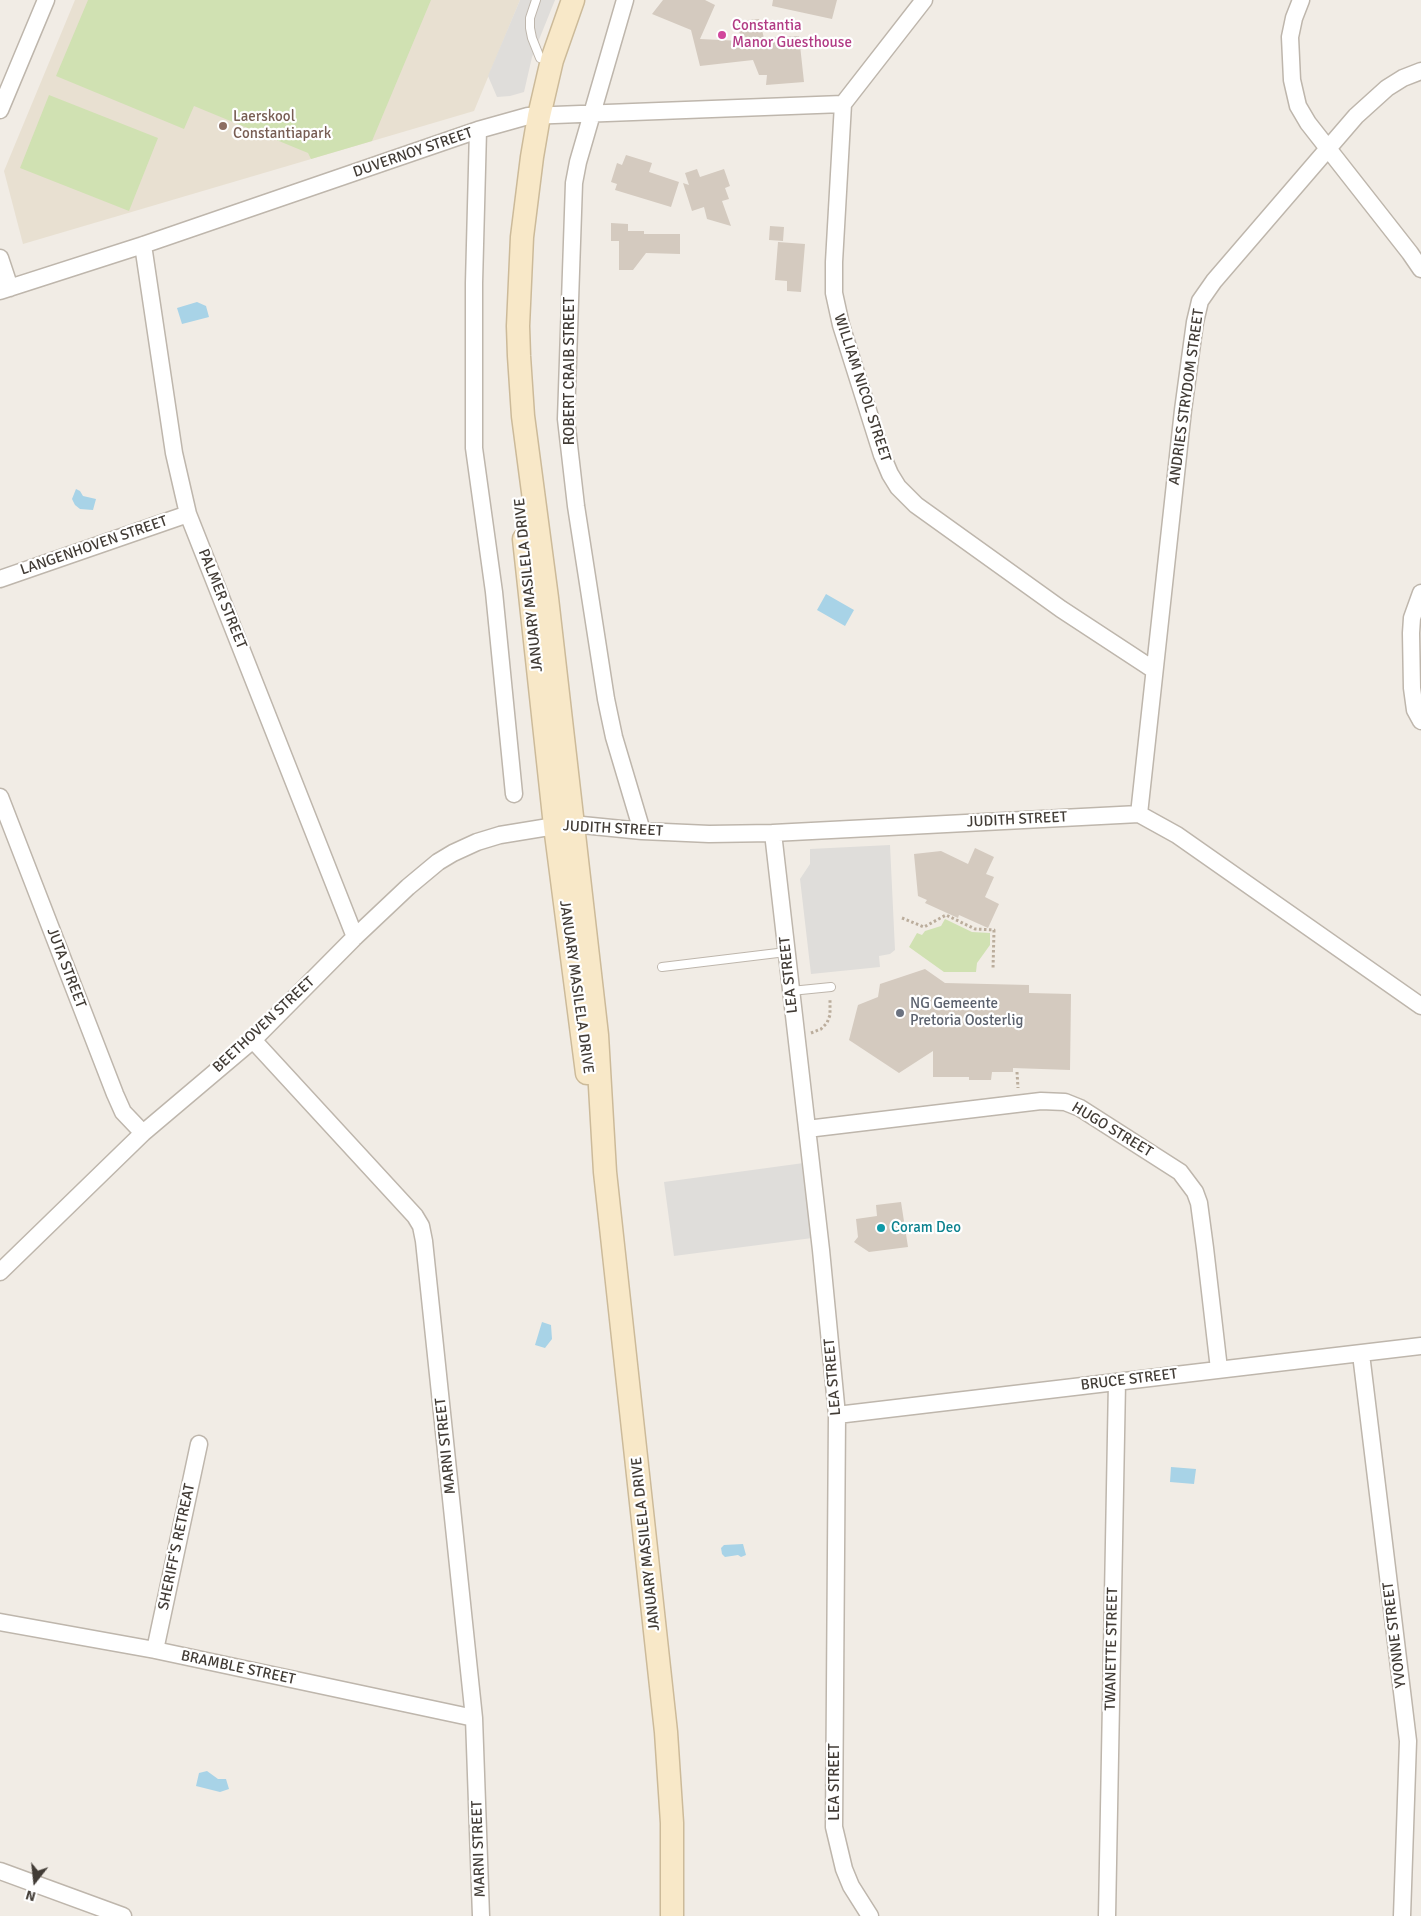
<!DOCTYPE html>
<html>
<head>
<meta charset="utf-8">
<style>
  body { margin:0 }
  #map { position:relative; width:1421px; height:1916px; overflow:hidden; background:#f1ece5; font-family:Signika,sans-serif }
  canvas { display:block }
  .north { position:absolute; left:10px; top:1856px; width:50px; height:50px; -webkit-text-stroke:4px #fff; paint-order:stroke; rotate:196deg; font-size:14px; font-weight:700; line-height:20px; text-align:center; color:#423c36 }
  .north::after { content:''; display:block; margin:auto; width:18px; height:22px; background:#423c36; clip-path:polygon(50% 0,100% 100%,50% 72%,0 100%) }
</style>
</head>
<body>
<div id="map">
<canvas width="1421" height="1916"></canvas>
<div class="north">N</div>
</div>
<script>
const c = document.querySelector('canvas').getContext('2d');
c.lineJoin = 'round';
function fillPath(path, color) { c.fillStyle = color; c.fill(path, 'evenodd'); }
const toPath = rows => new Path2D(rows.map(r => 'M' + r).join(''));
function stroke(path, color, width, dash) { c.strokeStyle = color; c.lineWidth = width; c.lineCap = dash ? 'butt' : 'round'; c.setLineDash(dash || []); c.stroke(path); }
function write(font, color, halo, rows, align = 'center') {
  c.font = font + ' Signika,sans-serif'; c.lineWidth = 4.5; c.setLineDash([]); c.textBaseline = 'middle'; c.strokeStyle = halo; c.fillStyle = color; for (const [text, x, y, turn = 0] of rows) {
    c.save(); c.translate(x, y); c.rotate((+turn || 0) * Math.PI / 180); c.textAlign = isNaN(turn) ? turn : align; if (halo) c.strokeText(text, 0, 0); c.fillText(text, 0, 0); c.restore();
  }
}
const education = toPath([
  [75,0,520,0,474,111,23,244,4,171]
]);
const green = toPath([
  [88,0,431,0,372,141,311,159,308,153,194,106,184,129,56,76],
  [49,95,158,138,129,211,20,168],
  [945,919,972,932,990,933,990,945,977,963,976,972,944,972,909,947,917,933,922,935,925,931,941,926]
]);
const parking = toPath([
  [520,0,555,0,532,57,524,92,510,96,497,97,488,76],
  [890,845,895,950,890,954,879,956,880,967,811,974,800,879,810,864,810,849],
  [811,1162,820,1237,674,1256,664,1182]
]);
const water = toPath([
  [197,302,206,306,209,317,182,324,177,308],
  [76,489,80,491,83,496,96,499,93,510,80,509,75,505,72,499],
  [826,594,854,610,845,626,817,610],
  [542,1322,551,1325,552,1339,545,1348,535,1345],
  [1171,1467,1196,1469,1194,1484,1170,1482],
  [743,1544,746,1555,741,1557,738,1555,725,1557,722,1554,721,1548,724,1545],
  [207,1771,218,1779,226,1779,229,1789,220,1792,196,1786,199,1773]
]);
const building = toPath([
  [663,0,705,0,715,5,700,39,742,41,736,21,759,19,764,38,799,36,804,82,766,85,767,75,759,75,753,60,700,66,691,30,652,14],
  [773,0,837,0,832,19,772,6],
  [626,155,652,163,649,172,679,182,671,207,615,190,617,184,611,182,617,163,622,165],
  [697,169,700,177,724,169,730,186,725,188,729,199,722,201,731,226,707,219,704,207,692,211,683,183,689,185,685,173],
  [611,223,628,224,628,231,644,231,644,234,680,234,680,254,646,253,633,270,619,270,619,241,611,241],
  [770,226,784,227,783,241,769,240],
  [778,242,805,244,801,292,787,291,787,281,775,280],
  [975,848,994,857,986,874,994,877,985,897,999,904,988,928,959,915,958,918,925,903,927,900,918,896,914,854,941,851,968,864],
  [925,969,945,983,1029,985,1029,993,1071,994,1070,1070,1013,1068,1013,1072,992,1072,991,1080,969,1080,969,1077,933,1077,933,1051,899,1073,849,1040,858,1005,878,997,880,984],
  [901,1202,908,1247,869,1252,854,1242,858,1237,856,1219,877,1216,876,1205]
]);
const path = toPath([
  [902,918,924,927,946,915,975,929,994,930,993,969],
  [811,1033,821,1029,827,1023,830,1015,830,999],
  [1017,1072,1018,1088]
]);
const service = toPath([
  [536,0,530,18,530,28,532,38,540,58],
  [662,967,786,952],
  [791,991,831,987]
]);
const minor = toPath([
  [625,0,578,162,574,183,566,419,576,506,606,699,614,737,642,831],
  [924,0,843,104,834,262,834,293,841,325,882,455,890,474,898,487,916,505,1061,609,1154,670],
  [1301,0,1294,18,1290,37,1292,80,1298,106,1308,123,1410,253,1421,269],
  [0,110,46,0],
  [478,130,474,283,474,448,494,592,514,794],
  [143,245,174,453,188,514,355,937],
  [0,258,10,288],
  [0,291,143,245,478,130,528,116,843,104],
  [0,579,188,514],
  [1421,593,1412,618,1411,633,1412,688,1415,710,1421,721],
  [0,797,115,1094,123,1112,143,1133],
  [1139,814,1183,410,1195,322,1200,301,1214,281,1356,116,1387,88,1403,78,1421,71],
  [773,833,821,1250,837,1415,834,1827,844,1869,851,1886,870,1916],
  [253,1040,415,1216,421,1226,424,1241,474,1718,481,1916],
  [807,1129,1041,1101,1065,1102,1080,1108,1180,1172,1195,1192,1199,1203,1205,1248,1219,1369],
  [0,1272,143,1133,253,1040,355,937,408,887,438,862,453,853,477,842,500,835,555,826,572,824,642,831,709,834,773,833,1139,814,1177,835,1421,1006],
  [1361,1354,1408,1741,1402,1916],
  [837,1415,1421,1346],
  [0,1622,155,1650,474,1718],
  [155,1650,199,1444],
  [0,1871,123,1916],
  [1107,1916,1117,1382]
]);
const secondary = toPath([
  [573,0,552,60,539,116,532,157,522,237,518,326,519,356,523,416,547,598,597,1035,605,1172,666,1732,672,1823,672,1916],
  [524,539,555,826,587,1073]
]);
const markers = [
  [722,35,5,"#d1479c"],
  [223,126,5,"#8d6e63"],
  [900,1013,5,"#6b7280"],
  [881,1228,5,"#0f9aa8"]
];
const hotelNames = [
  ["Constantia",732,26],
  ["Manor Guesthouse",732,43]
];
const educationNames = [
  ["Laerskool",233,117],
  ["Constantiapark",233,134]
];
const streetNames = [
  ["DUVERNOY STREET",413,153,-19],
  ["ROBERT CRAIB STREET",570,371,-90],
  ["WILLIAM NICOL STREET",862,388,72],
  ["ANDRIES STRYDOM STREET",1187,397,-82],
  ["LANGENHOVEN STREET",94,546,-19],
  ["JANUARY MASILELA DRIVE",529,585,-96],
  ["PALMER STREET",222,599,68],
  ["JUDITH STREET",1017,820,-3],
  ["JUDITH STREET",613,829,3],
  ["JUTA STREET",66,968,69],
  ["LEA STREET",789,975,-96],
  ["JANUARY MASILELA DRIVE",576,987,82],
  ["BEETHOVEN STREET",264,1025,-43],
  ["HUGO STREET",1112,1130,31],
  ["LEA STREET",833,1377,-95],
  ["BRUCE STREET",1129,1380,-7],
  ["MARNI STREET",446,1446,-96],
  ["JANUARY MASILELA DRIVE",646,1544,-96],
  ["SHERIFF'S RETREAT",177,1547,-78],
  ["YVONNE STREET",1395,1635,-97],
  ["TWANETTE STREET",1112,1649,-89],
  ["BRAMBLE STREET",238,1668,12],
  ["LEA STREET",835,1782,-90],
  ["MARNI STREET",479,1849,-92]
];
const worshipNames = [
  ["NG Gemeente",910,1004],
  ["Pretoria Oosterlig",910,1021]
];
const cultureNames = [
  ["Coram Deo",891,1228]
];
fillPath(education, '#e8e0d1');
fillPath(green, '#d0e1b2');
fillPath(parking, '#dfddda');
fillPath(water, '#a8d3e7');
fillPath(building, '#d4cabf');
stroke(service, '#beb6ac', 10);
stroke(minor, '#beb6ac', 19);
stroke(secondary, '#ccba99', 25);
stroke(path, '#bbad9c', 3, [2.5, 2.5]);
stroke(service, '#fff', 8);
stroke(minor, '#fff', 16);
stroke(secondary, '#f8e8c8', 22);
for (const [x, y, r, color] of markers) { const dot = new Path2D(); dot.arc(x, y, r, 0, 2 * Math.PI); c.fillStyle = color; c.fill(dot); stroke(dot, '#fff', 2); }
write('15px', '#b23c85', '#fff', hotelNames, 'left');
write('15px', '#785e54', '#fff', educationNames, 'left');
write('15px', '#423c36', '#fff', streetNames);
write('15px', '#5b616d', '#fff', worshipNames, 'left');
write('15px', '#0d838f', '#fff', cultureNames, 'left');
</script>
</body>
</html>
